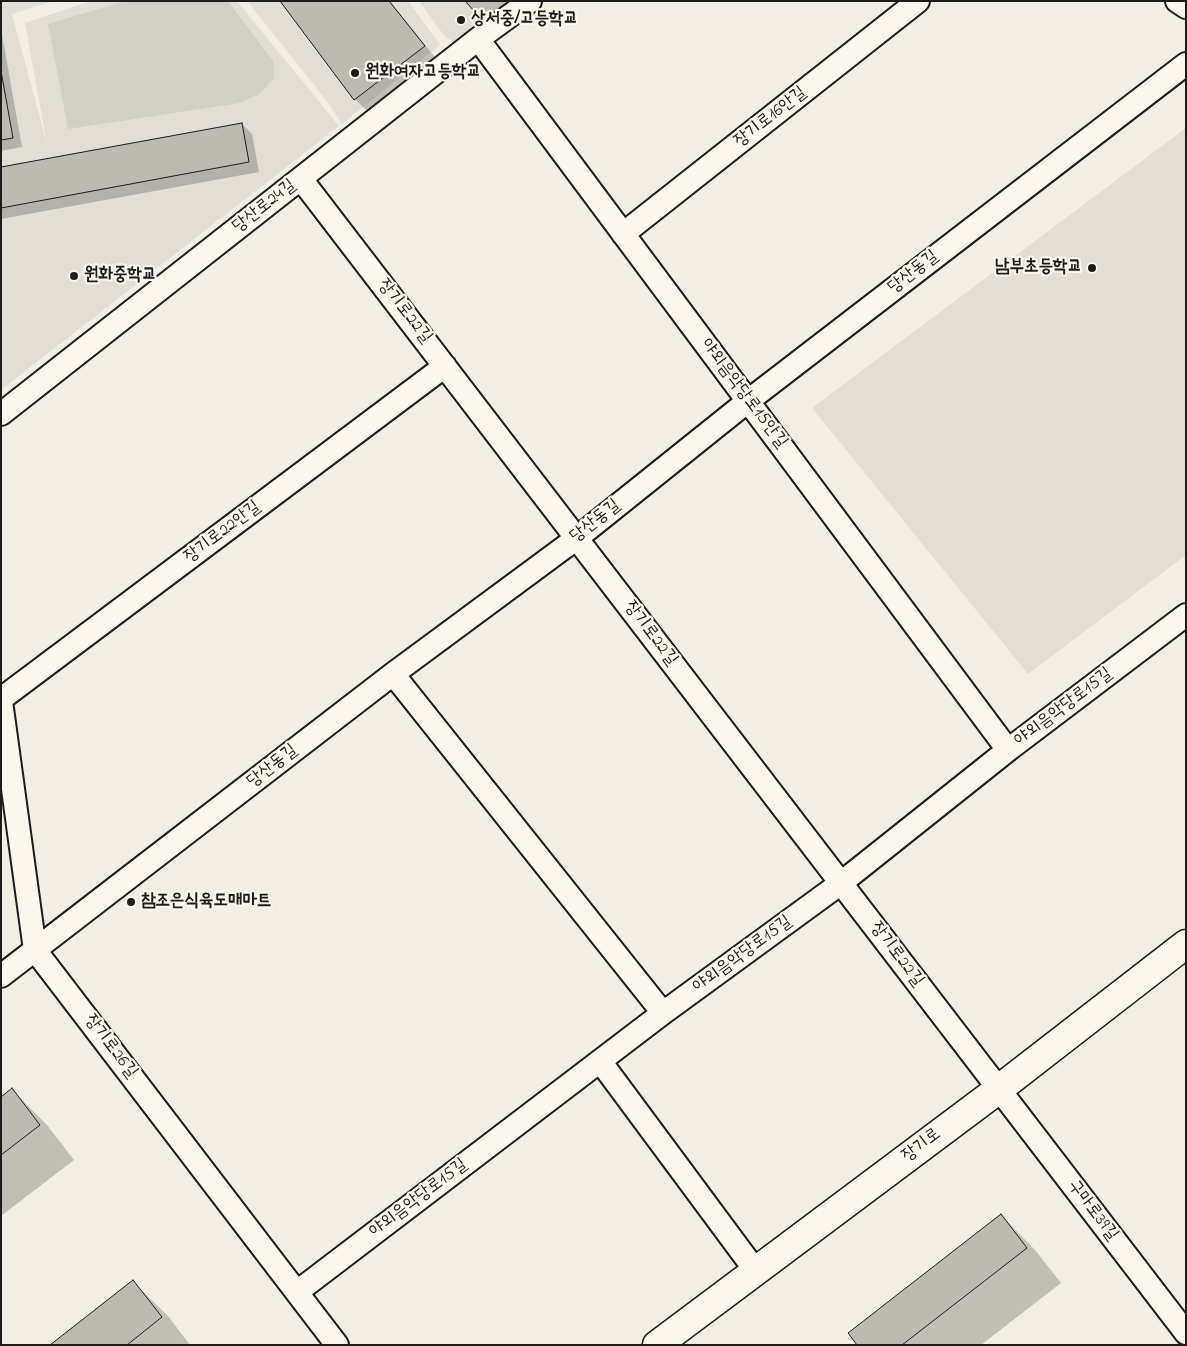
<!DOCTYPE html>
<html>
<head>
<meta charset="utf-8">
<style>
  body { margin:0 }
  #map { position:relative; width:1187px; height:1346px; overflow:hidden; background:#f2eee4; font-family:"Indie Flower",sans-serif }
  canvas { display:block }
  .frame { position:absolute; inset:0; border:2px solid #1c1c1c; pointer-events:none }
</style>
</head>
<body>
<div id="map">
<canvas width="1187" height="1346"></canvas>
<div class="frame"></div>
</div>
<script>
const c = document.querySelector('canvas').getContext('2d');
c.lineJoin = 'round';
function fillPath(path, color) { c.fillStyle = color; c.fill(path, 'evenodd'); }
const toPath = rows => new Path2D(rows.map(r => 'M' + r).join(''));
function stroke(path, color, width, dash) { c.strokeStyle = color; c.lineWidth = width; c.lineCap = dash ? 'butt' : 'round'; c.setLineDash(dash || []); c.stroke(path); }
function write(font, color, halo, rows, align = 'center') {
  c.font = font + ' "Indie Flower","Poor Story",sans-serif'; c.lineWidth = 4.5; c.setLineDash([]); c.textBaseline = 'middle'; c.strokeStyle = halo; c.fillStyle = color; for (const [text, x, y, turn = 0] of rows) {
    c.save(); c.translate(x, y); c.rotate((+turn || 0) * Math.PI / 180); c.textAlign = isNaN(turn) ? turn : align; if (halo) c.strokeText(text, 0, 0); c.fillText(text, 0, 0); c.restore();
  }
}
const built = toPath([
  [1,1,53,1,12,14,47,144,25,23,91,1,237,1,339,126,1,390],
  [247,1,408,1,440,45,342,124,326,100],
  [419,1,514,1,458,42,446,38],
  [1186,128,1186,555,1028,674,812,408]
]);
const green = toPath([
  [126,1,228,1,273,61,274,78,259,94,240,103,68,129,48,24]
]);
const shadow = toPath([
  [281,1,390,1,437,60,368,112,355,99],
  [1,29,22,147,1,151],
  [242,124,252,134,259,172,1,219,1,168],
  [12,1090,47,1125,74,1160,1,1216,1,1098],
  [1001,1215,1035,1250,1061,1283,981,1345,859,1345],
  [133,1282,168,1316,190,1345,52,1345]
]);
const building = toPath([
  [280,1,389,1,425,46,354,100,280,1],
  [465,1,510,1,485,23,465,1],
  [1,71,13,138,1,140,1,71],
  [242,123,249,162,1,208,1,167,242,123],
  [12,1088,40,1125,1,1155,1,1097,12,1088],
  [1001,1214,1027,1248,902,1345,857,1345,848,1333,1001,1214],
  [133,1280,162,1317,127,1345,50,1345,133,1280]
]);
const minor = toPath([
  [1177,1,1186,7],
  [478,39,1008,750],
  [301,179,1186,1333],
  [623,234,918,1],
  [1,414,478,39,530,1],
  [393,674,663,1013],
  [1,699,445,366],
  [1,701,35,950,337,1345],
  [1,976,393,674,577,538,748,401,1186,64],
  [600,1061,755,1270],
  [297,1292,663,1013,841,883,1008,750,1186,615]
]);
const secondary = toPath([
  [657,1345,999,1089,1186,944]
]);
const markers = [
  [461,20,5,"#1c1c1c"],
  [355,73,5,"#1c1c1c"],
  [1092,268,5,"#1c1c1c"],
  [74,276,5,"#1c1c1c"],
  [131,902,5,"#1c1c1c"]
];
const poiNames = [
  ["상서중/고등학교",471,20],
  ["원화여자고등학교",365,73],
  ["남부초등학교",1082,268,"right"],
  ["원화중학교",84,276],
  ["참조은식육도매마트",141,902]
];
const streetNames = [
  ["장기로16안길",771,118,-38],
  ["당산로24길",265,207,-38],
  ["당산동길",914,273,-38],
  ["장기로22길",404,312,52],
  ["야외음악당로15안길",743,394,53],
  ["당산동길",596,522,-38],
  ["장기로22안길",223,533,-37],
  ["장기로22길",650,634,53],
  ["야외음악당로15길",1064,708,-37],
  ["당산동길",273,767,-38],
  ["야외음악당로15길",743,955,-36],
  ["장기로22길",896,955,53],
  ["장기로26길",110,1047,53],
  ["장기로",922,1146,-37],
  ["야외음악당로15길",419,1199,-37],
  ["구마로39길",1092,1211,53]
];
fillPath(built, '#e2ded5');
fillPath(green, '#d2cfc6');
fillPath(shadow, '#0003');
fillPath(building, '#bdbab1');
stroke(building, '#1c1c1c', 1);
stroke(minor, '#1c1c1c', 26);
stroke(secondary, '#1c1c1c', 31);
stroke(minor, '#fbf7ec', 22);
stroke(secondary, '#fbf7ec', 28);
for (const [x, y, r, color] of markers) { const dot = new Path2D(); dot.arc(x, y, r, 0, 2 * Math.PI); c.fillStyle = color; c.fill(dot); stroke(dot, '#fbf7ec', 2); }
write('bold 18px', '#1c1c1c', '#fbf7ec', poiNames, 'left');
write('18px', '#1c1c1c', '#fbf7ec', streetNames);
</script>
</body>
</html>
